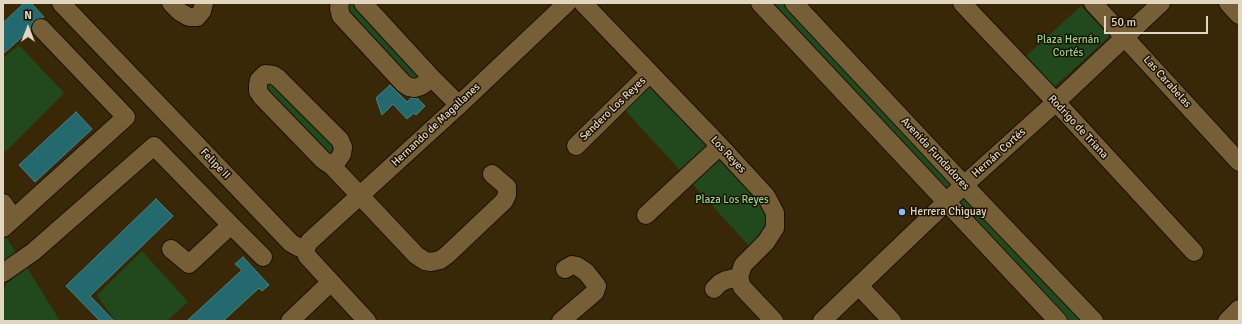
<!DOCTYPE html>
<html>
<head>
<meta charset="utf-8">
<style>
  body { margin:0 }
  #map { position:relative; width:1242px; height:324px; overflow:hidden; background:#382807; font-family:Signika,sans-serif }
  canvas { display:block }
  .frame { position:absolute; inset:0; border:4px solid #e3d6c0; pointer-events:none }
  .north { position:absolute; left:8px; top:8px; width:40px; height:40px; -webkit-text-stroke:3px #1a1103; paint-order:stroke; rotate:0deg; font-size:11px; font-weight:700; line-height:16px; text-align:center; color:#e3d6c0 }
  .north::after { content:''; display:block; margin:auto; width:14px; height:18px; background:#e3d6c0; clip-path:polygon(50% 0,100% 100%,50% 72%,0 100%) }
  .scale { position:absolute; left:1104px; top:16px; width:104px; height:18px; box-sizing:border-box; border:2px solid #e3d6c0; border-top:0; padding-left:5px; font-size:12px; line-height:14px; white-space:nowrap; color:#e3d6c0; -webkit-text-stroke:3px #1a1103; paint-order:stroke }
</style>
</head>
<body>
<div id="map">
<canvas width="1242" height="324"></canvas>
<div class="frame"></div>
<div class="north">N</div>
<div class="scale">50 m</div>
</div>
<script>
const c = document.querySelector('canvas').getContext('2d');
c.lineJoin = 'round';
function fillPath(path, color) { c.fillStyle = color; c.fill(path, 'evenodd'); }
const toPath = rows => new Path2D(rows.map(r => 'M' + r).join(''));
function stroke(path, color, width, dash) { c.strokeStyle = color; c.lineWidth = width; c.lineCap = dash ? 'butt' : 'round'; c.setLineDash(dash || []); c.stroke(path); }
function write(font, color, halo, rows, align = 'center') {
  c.font = font + ' Signika,sans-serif'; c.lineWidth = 3; c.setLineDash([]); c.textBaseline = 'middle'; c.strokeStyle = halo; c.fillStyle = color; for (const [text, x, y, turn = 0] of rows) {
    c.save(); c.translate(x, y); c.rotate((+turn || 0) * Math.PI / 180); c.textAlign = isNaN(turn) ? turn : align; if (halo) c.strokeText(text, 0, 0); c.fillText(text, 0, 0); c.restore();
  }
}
const green = toPath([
  [767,3,788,3,955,180,951,188,943,191],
  [353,4,356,4,419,76,416,79,410,80,346,11,347,7],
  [1081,6,1110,36,1054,87,1026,56],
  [19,45,64,93,5,152,3,148,3,58],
  [268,79,336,144,334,151,331,154,328,155,261,86],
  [649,84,765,209,769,221,761,234,749,246,624,109],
  [969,196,1085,321,1065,321,958,206,961,199],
  [6,237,17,254,3,264,3,239],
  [142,251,188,302,167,321,115,321,97,295],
  [26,266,60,321,3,321,3,295,6,284]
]);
const building = toPath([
  [24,3,31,3,44,17,34,20,31,25,31,29,3,54,3,23,24,3],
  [390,85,407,102,411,98,417,98,425,106,416,115,414,113,407,119,393,104,382,115,376,98,390,85],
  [76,112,92,129,35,182,19,165,76,112],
  [156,199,173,216,90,296,114,321,100,321,66,286,156,199],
  [243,257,269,285,262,291,259,288,223,321,187,321,242,270,235,264,243,257]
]);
const minor = toPath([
  [61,3,291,243,298,247,306,247,306,253,307,256,367,321],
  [171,3,180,12,189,17,197,17,202,11,204,3],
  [340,3,339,8,341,16,404,84,409,87,415,88,421,86,432,78],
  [363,3,432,78,459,105],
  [583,3,720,146,766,196,775,213,775,228,766,242,743,265,739,277,742,287,774,321],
  [760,3,1058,321],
  [794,3,964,185,1094,321],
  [962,3,1056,102,1194,252],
  [1093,3,1239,162],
  [1228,3,1239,15],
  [576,146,650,73],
  [333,167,342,154,343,147,340,140,278,78,273,75,265,74,259,80,258,85,258,91,262,97,323,160,333,167,416,255,425,261,431,262,440,260,447,255,504,201,507,195,507,187,492,174],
  [3,203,13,218],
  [646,215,720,146],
  [231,225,263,257],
  [3,228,126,117,41,28],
  [306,247,310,241,459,105,567,3],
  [3,273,33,252,154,146,231,225,189,264,171,249],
  [859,286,892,321],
  [714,289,720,283,726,280,739,277],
  [290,321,331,282],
  [561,321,595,292,597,286,586,272,577,266,572,265,565,269],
  [822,321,964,185,1056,102,1161,3],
  [1227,321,1239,309]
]);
const markers = [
  [902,212,4,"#90b8fd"]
];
const parkNames = [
  ["Plaza Hernán",1068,40],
  ["Cortés",1068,53],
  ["Plaza Los Reyes",732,200]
];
const streetNames = [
  ["Las Carabelas",1167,82,48],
  ["Sendero Los Reyes",613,109,-44],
  ["Hernando de Magallanes",436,125,-43],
  ["Rodrigo de Triana",1078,127,47],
  ["Hernán Cortés",999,153,-42],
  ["Avenida Fundadores",935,154,47],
  ["Los Reyes",728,155,47],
  ["Felipe II",215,164,46]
];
const poiNames = [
  ["Herrera Chiguay",910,212]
];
fillPath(green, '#22481d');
fillPath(building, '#23696e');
stroke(building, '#468489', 1);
stroke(minor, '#1c1100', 20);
stroke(minor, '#765f36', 18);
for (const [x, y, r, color] of markers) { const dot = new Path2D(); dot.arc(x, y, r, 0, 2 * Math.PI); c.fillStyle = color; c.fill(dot); stroke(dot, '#1a1103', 1.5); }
write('11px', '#94d18a', '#1a1103', parkNames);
write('11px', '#e3d6c0', '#1a1103', streetNames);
write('11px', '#e3d6c0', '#1a1103', poiNames, 'left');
</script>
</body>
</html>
